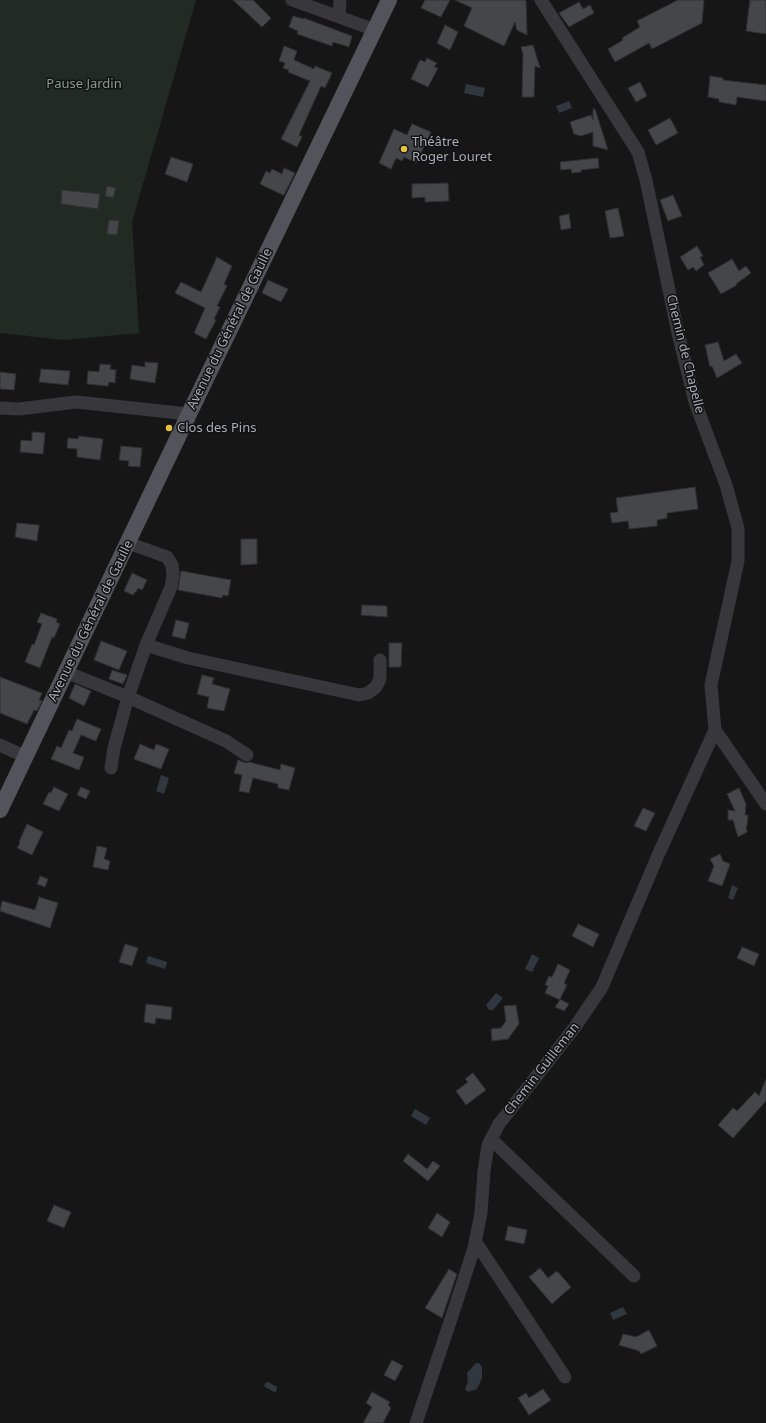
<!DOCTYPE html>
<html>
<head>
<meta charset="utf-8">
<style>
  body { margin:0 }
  canvas { display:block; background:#161617 }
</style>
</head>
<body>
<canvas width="766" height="1423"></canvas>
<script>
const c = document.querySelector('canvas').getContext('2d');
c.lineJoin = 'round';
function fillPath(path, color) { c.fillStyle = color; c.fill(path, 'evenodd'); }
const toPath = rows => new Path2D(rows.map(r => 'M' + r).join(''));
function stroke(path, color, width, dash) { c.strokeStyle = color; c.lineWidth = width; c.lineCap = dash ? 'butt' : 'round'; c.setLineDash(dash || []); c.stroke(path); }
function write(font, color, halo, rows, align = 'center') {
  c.font = font + ' "Noto Sans",sans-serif'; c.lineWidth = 3; c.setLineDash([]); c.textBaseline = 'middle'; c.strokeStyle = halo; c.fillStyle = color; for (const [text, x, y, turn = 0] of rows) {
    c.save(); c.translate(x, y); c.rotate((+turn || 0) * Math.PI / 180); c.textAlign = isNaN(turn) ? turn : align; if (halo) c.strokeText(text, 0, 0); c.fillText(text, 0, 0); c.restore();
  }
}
const green = toPath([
  [0,0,196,0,132,222,139,333,64,340,0,333]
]);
const water = toPath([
  [466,84,485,88,483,97,464,93],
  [569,101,572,108,559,113,556,106],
  [161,775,169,778,164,794,156,791],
  [732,885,738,888,733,900,728,898],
  [532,954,539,958,532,972,525,969],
  [148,956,167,962,165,969,146,963],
  [496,993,503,998,493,1010,489,1010,486,1005],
  [415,1109,430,1118,426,1125,411,1116],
  [623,1307,627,1314,613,1320,610,1313],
  [476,1363,479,1363,482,1367,482,1378,477,1389,468,1392,465,1389,468,1382,467,1373],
  [266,1382,268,1382,277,1387,277,1388,276,1392,274,1392,265,1387,264,1386]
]);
const building = toPath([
  [233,0,253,0,271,18,262,27,233,0],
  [425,0,450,0,441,17,421,8,425,0],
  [455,0,526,0,527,35,517,30,515,22,504,46,464,26,472,8,455,0],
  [678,0,704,0,702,23,652,49,649,43,615,62,608,49,623,40,622,38,640,27,637,21,678,0],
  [750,0,766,0,766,34,746,31,750,0],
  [579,2,583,9,590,5,594,13,569,27,559,13,579,2],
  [293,16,304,19,304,18,352,36,349,47,333,42,332,46,297,34,298,31,289,27,293,16],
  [445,25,458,32,450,50,437,43,445,25],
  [533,45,540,68,535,66,534,97,522,97,523,54,521,47,533,45],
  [284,46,297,51,294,60,314,69,315,66,332,73,325,88,321,86,299,135,302,137,297,147,281,139,310,81,288,72,289,70,283,68,285,63,279,61,284,46],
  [427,58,437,63,434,67,438,68,428,87,411,79,420,60,425,62,427,58],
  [710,76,723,78,723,80,766,85,766,101,737,97,736,105,719,102,719,99,708,97,710,76],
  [640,82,647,96,636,102,628,88,640,82],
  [593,109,595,109,608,150,593,146,593,132,581,136,574,134,570,122,591,115,593,120,593,109],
  [670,118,678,133,656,145,648,130,670,118],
  [412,124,431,132,416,163,404,157,402,161,396,158,391,169,379,163,394,129,407,135,412,124],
  [171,157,193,164,187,182,165,174,171,157],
  [598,158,599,168,581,170,581,172,572,173,571,169,561,170,560,162,598,158],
  [284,168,295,173,284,195,283,195,260,184,266,171,270,173,272,169,282,174,284,168],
  [448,183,449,201,425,202,425,197,412,198,412,184,448,183],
  [107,186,116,188,113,198,105,196,107,186],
  [62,190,100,194,98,209,61,204,62,190],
  [673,195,682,216,668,221,660,200,673,195],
  [618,208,624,236,610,238,605,211,618,208],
  [569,214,571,228,561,230,559,216,569,214],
  [109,220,119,221,117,235,107,234,109,220],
  [697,246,703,256,700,257,704,265,696,271,693,267,688,270,680,257,697,246],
  [217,257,232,266,224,284,227,286,217,306,220,307,214,319,216,320,206,339,194,333,205,308,175,293,181,282,201,292,217,257],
  [732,259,739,271,746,266,751,273,736,284,737,285,721,294,708,273,732,259],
  [268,280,288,289,281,302,262,293,268,280],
  [718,342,724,361,736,354,742,363,717,378,712,366,710,367,705,345,718,342],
  [145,362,158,363,155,383,130,379,132,365,145,367,145,362],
  [100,364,111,365,110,369,116,370,115,383,109,382,108,386,87,384,88,371,99,372,100,364],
  [41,369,70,371,68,385,39,382,41,369],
  [0,372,16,374,14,390,0,389,0,372],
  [32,432,45,433,43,454,20,452,21,440,32,441,32,432],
  [79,436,103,439,100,460,77,457,77,449,67,448,68,438,78,439,79,436],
  [121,446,142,448,140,467,128,466,129,461,119,460,121,446],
  [695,487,698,509,667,513,667,518,657,520,657,526,629,529,628,521,612,523,610,513,618,512,616,498,695,487],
  [17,523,39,525,37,541,15,537,17,523],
  [241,539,257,539,257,564,241,565,241,539],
  [181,571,231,580,228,596,223,595,222,598,178,590,181,571],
  [132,573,147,580,142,590,138,588,136,592,135,592,133,595,124,591,132,573],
  [362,605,387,606,387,617,361,615,362,605],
  [41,613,57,619,56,622,60,624,54,638,52,637,40,668,25,662,32,644,34,645,42,624,37,622,41,613],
  [176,620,189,623,185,639,172,636,176,620],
  [101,641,127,651,119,670,94,660,101,641],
  [389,643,402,643,401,667,389,667,389,643],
  [112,670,127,675,123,684,109,679,112,670],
  [202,675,214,678,212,684,230,689,224,711,207,708,209,697,197,694,202,675],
  [0,677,42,693,39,700,42,701,37,711,34,710,27,724,0,713,0,677],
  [75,684,91,691,84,706,69,698,75,684],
  [77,719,101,729,96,741,81,735,73,753,84,757,79,770,51,759,57,746,61,748,69,730,72,731,77,719],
  [140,744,154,750,156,744,169,749,161,769,134,759,140,744],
  [238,760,246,763,249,762,280,770,281,764,295,768,289,790,278,788,278,784,253,778,249,793,239,791,242,775,234,773,238,760],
  [54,787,68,794,59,811,43,804,49,792,51,793,54,787],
  [81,787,90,791,86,799,77,795,81,787],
  [739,788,746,804,745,815,748,815,747,826,746,827,747,832,738,837,733,820,728,820,728,810,735,811,727,794,739,788],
  [643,808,655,813,646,831,634,826,643,808],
  [27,824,43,832,32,855,17,848,20,843,19,842,27,824],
  [97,846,107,848,104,859,110,861,108,870,93,867,97,846],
  [720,854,723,861,730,864,722,886,708,881,714,866,710,859,720,854],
  [40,876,48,879,45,887,37,884,40,876],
  [39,897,58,903,50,928,0,911,2,901,35,910,39,897],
  [578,924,599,934,593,947,572,936,578,924],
  [125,944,138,948,132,966,119,962,125,944],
  [742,947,759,954,754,966,737,958,742,947],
  [558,964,570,970,564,983,567,985,560,999,569,1004,564,1011,555,1007,560,1000,545,993,548,986,545,985,549,976,552,977,558,964],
  [146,1004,172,1007,171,1020,156,1018,155,1024,144,1022,146,1004],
  [516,1005,519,1024,508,1039,492,1041,491,1029,501,1028,506,1021,504,1006,516,1005],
  [473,1073,486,1090,466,1105,456,1091,468,1082,465,1079,473,1073],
  [766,1079,766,1101,733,1138,718,1125,733,1108,737,1111,755,1092,759,1096,766,1079],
  [408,1154,427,1169,433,1161,440,1166,428,1181,403,1161,408,1154],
  [54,1205,71,1212,64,1228,47,1221,54,1205],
  [437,1213,450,1222,442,1237,428,1228,437,1213],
  [508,1226,527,1230,524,1244,505,1240,508,1226],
  [540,1268,548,1278,557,1271,571,1287,552,1304,529,1277,540,1268],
  [449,1269,457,1274,442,1318,425,1308,449,1269],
  [649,1330,657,1346,641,1354,639,1351,619,1345,623,1334,636,1337,649,1330],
  [392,1360,403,1366,395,1381,384,1375,392,1360],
  [543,1389,551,1400,529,1415,518,1398,526,1393,529,1398,543,1389],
  [372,1392,390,1402,388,1405,391,1408,383,1423,363,1423,372,1407,366,1403,372,1392]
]);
const minor = toPath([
  [292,0,375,30],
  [541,0,638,152,646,180,678,333,695,402,726,485,738,528,738,561,711,685,715,730,766,804],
  [339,17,340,0],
  [0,408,19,409,76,402,189,414],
  [146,645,188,658,359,695,368,693,376,687,380,679,380,660],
  [66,672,128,697,226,741,247,755],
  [0,745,26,757],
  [111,768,114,748,128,697,146,645,171,587,173,575,172,565,167,557,128,543],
  [491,1139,634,1276],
  [475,1241,565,1377],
  [416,1423,453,1313,474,1248,481,1213,484,1171,488,1145,499,1124,575,1027,602,987,659,853,715,730]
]);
const major = toPath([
  [0,810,189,414,389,0]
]);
const markers = [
  [404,149,4,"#e6c13f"],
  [169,428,4,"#e6c13f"]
];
const parkNames = [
  ["Pause Jardin",84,84]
];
const poiNames = [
  ["Théâtre",412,142],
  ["Roger Louret",412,157],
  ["Clos des Pins",177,428]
];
const streetNames = [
  ["Avenue du Général de Gaulle",230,329,-64],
  ["Chemin de Chapelle",685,354,76],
  ["Avenue du Général de Gaulle",91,621,-64],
  ["Chemin Guilleman",542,1069,-52]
];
fillPath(green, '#222a24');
fillPath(water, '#30373f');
fillPath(building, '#45464a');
stroke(building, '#303033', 1);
stroke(minor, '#37373c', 13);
stroke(major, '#53545b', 16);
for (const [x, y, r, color] of markers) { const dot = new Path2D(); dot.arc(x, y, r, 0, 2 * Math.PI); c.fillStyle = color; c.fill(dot); stroke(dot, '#111112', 1.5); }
write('13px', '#81a086', '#111112', parkNames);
write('13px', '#a8abb7', '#111112', poiNames, 'left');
write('13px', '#a8abb7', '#111112', streetNames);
</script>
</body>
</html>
